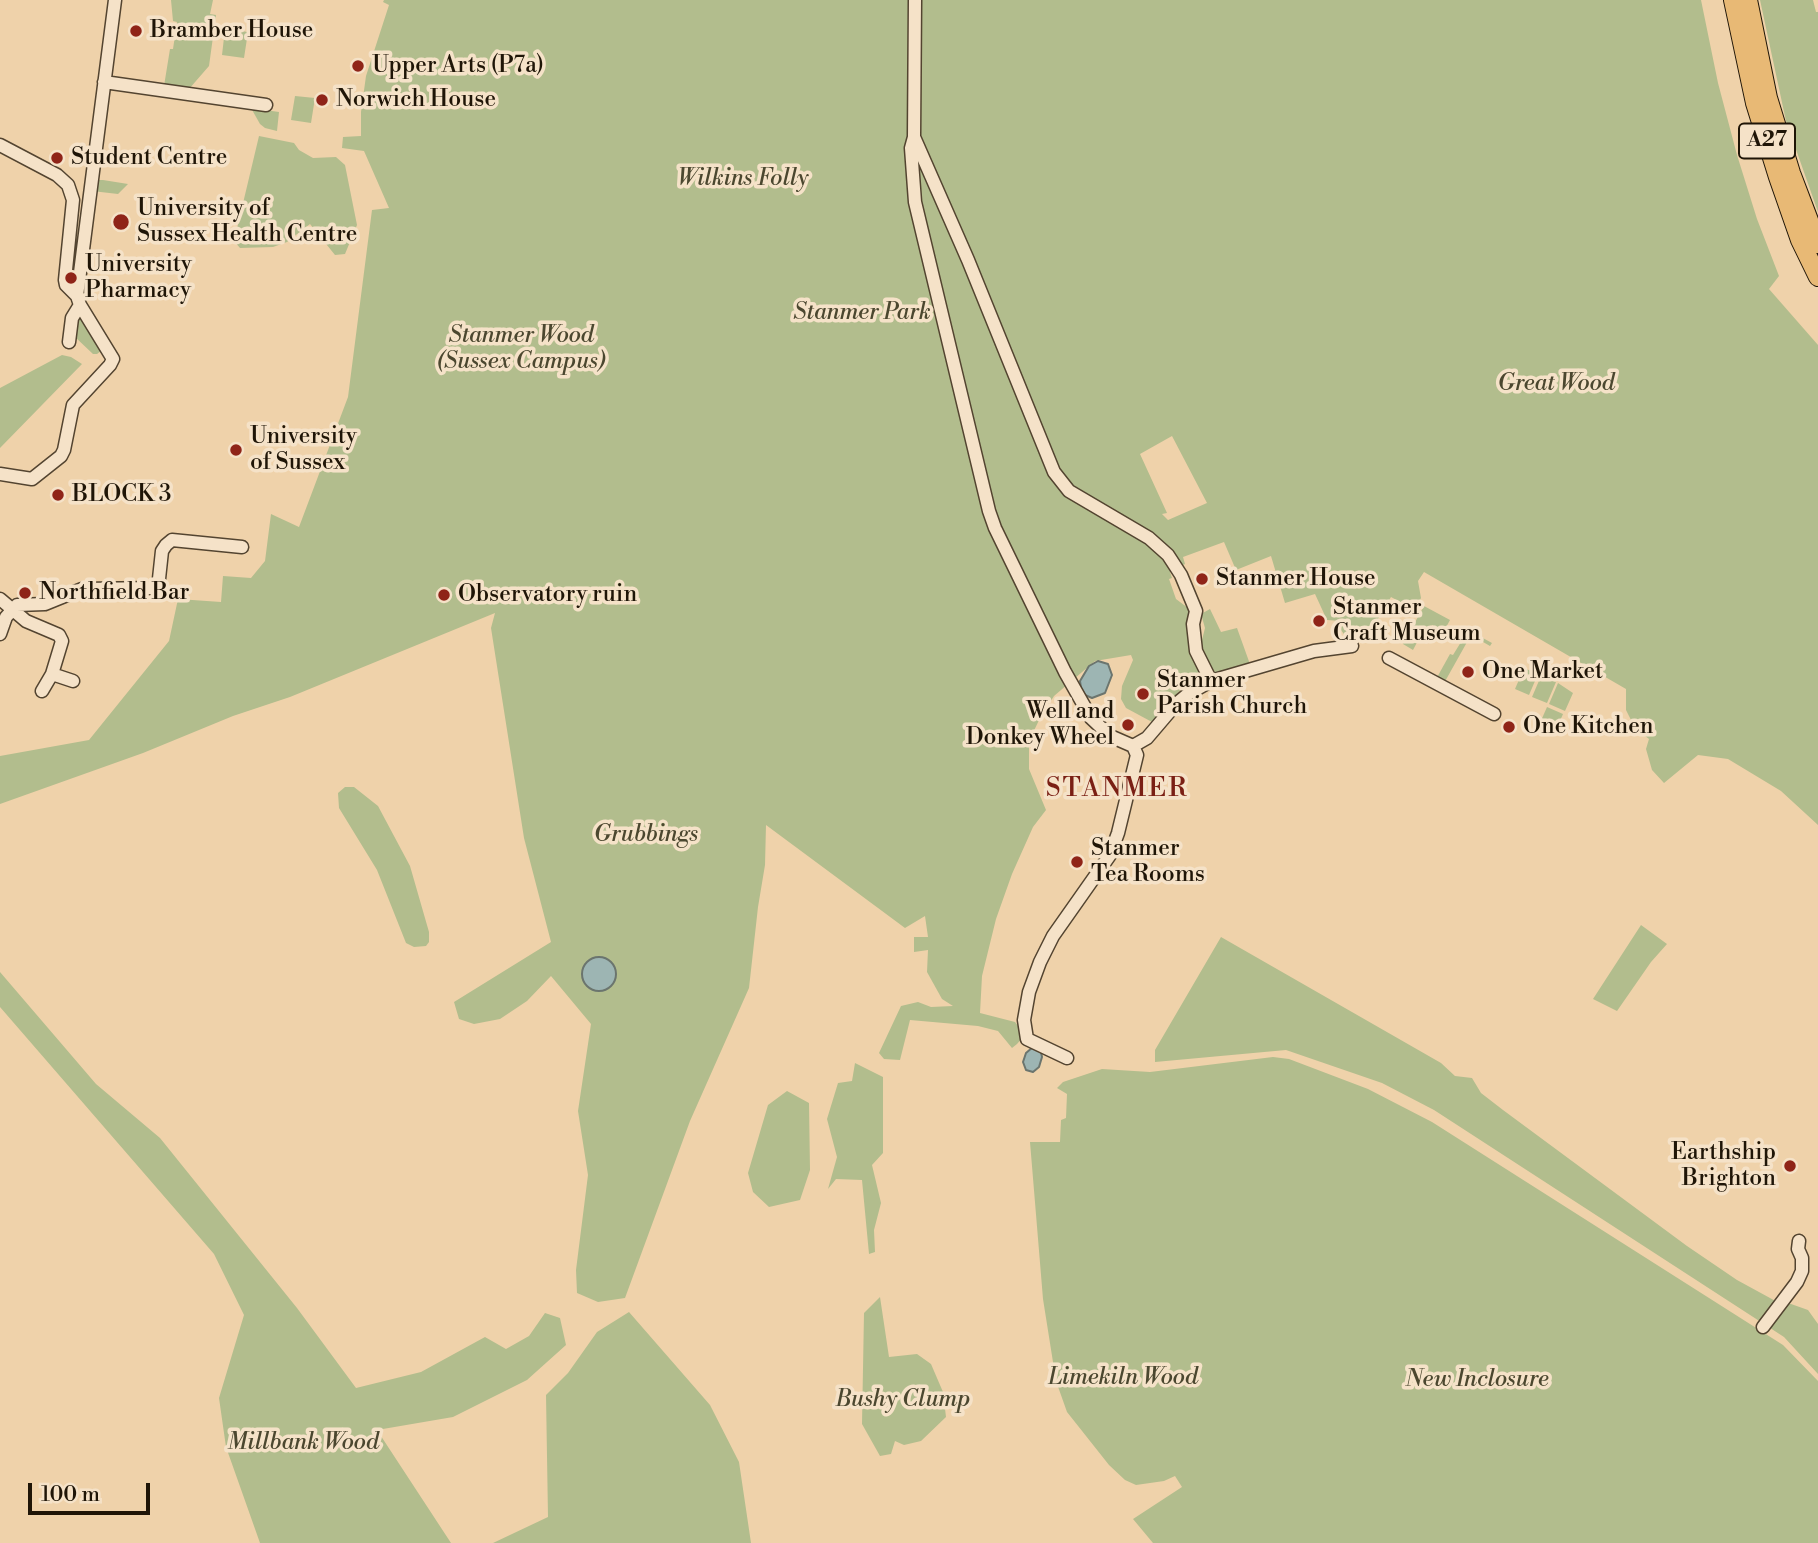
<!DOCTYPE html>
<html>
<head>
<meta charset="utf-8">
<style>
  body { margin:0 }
  #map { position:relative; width:1818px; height:1543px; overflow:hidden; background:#efd2aa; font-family:"Libre Bodoni",serif }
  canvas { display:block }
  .scale { position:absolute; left:28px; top:1483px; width:122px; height:32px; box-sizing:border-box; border:4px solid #1f1507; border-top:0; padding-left:9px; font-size:21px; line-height:24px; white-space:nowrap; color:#1f1507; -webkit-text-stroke:5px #f5e2c8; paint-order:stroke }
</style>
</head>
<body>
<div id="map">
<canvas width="1818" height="1543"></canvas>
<div class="scale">100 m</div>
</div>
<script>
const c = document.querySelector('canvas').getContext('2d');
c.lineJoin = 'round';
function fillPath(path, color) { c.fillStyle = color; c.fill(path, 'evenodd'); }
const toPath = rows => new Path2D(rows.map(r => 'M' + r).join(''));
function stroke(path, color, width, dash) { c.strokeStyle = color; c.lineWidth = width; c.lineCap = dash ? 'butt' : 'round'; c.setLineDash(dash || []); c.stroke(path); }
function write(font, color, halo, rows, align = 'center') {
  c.font = font + ' "Libre Bodoni",serif'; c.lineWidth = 7; c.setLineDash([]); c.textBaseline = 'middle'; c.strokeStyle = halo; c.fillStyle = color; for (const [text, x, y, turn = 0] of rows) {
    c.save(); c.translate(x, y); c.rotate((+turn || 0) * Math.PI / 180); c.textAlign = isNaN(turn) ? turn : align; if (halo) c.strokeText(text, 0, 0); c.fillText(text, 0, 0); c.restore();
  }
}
const green = toPath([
  [171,0,213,0,210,14,216,15,209,66,189,89,164,86,170,49,173,49,177,22,173,21],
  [384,0,1701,0,1718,83,1737,155,1757,219,1779,276,1769,289,1818,345,1818,825,1781,791,1728,759,1698,755,1664,783,1652,770,1646,749,1649,739,1635,728,1626,710,1626,689,1424,572,1418,581,1421,598,1415,610,1391,597,1365,641,1358,641,1346,637,1341,630,1341,621,1327,620,1315,594,1285,603,1271,556,1236,570,1224,542,1183,557,1185,564,1170,572,1172,578,1169,579,1176,599,1188,608,1189,642,1201,679,1182,688,1152,722,1126,708,1121,699,1122,686,1133,660,1131,655,1095,661,1054,696,1041,716,1029,741,1029,769,1046,810,1033,827,1012,874,996,919,982,976,980,1013,1015,1022,1025,1035,1017,1044,1012,1048,998,1031,978,1026,910,1020,900,1060,884,1059,879,1053,901,1006,918,1002,931,1007,953,1006,942,999,927,972,928,950,914,952,914,937,928,937,925,916,905,928,766,825,765,865,758,907,749,988,690,1121,625,1298,598,1302,577,1293,576,1270,588,1175,578,1111,591,1024,551,976,527,1001,500,1019,474,1024,459,1019,454,1002,551,942,524,838,491,628,495,613,290,697,233,716,143,753,0,804,0,756,89,740,169,641,178,599,221,602,223,576,251,578,265,561,271,514,299,527,348,397,372,210,389,208,364,151,342,148,343,137,361,136,361,112,366,76,389,5,383,2],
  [1172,436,1207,503,1168,520,1162,514,1167,513,1140,454],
  [1760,0,1813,0,1816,12,1818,12,1818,212,1786,121],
  [225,29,248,32,244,58,222,55],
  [295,96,315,98,311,123,291,120],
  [251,108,279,112,277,131,265,128,260,124],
  [259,136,294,143,299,150,313,158,336,157,345,165,357,225,345,254,335,255,310,224,287,242,273,247,240,248,234,241],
  [97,180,103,180,128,184,118,194,92,191],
  [79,316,101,351,97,354,93,354,74,336],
  [62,355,71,357,82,364,0,448,0,388],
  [1424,606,1450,620,1444,631,1441,630,1438,632,1439,629,1432,625,1427,632,1423,631,1413,650,1403,644],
  [1210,609,1221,632,1237,628,1251,667,1214,675,1203,659,1201,644,1205,628,1201,614],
  [1468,630,1492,643,1490,646,1471,635,1443,685,1435,681,1450,654,1453,655,1461,642,1457,639,1460,635,1464,637],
  [1524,668,1538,674,1529,695,1515,689],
  [1541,676,1556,682,1547,703,1532,697],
  [1558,683,1573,693,1565,711,1549,704],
  [1547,707,1563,714,1556,730,1540,723],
  [345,787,354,787,378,806,410,866,429,932,429,942,426,946,414,947,406,943,377,870,339,808,338,793],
  [1641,925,1667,944,1651,962,1617,1011,1593,999],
  [1221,937,1441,1063,1455,1076,1472,1078,1481,1093,1503,1110,1687,1246,1737,1280,1781,1304,1791,1304,1808,1310,1818,1324,1818,1374,1784,1337,1434,1110,1382,1083,1286,1050,1155,1062,1155,1050],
  [0,972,96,1084,160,1138,297,1308,356,1388,421,1372,485,1337,506,1349,529,1336,545,1313,560,1318,566,1345,527,1380,453,1417,377,1430,451,1543,260,1543,226,1447,219,1398,244,1315,214,1254,0,1007],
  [1273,1057,1289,1059,1368,1089,1432,1122,1783,1345,1818,1381,1818,1543,1153,1543,1133,1519,1182,1487,1175,1476,1164,1481,1136,1485,1125,1480,1109,1465,1067,1412,1056,1381,1043,1299,1030,1142,1060,1142,1061,1120,1066,1118,1067,1094,1057,1088,1063,1082,1102,1069,1150,1072],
  [855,1063,883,1077,883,1153,872,1165,881,1203,874,1230,875,1252,869,1254,862,1180,836,1179,828,1189,837,1157,827,1119,838,1083,852,1081],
  [787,1091,809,1103,810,1170,800,1200,769,1207,753,1192,748,1173,768,1105],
  [880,1297,889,1357,917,1354,931,1364,943,1392,946,1417,921,1441,904,1445,895,1441,891,1454,880,1456,862,1424,864,1313],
  [629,1312,710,1405,739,1462,751,1543,493,1543,548,1517,546,1395,568,1373,597,1332]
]);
const water = toPath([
  [1098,661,1108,664,1112,675,1105,693,1092,698,1085,695,1081,688,1080,681,1089,666,1098,661],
  '582 974a17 17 0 1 1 34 0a17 17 0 1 1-34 0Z',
  [1033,1047,1041,1052,1042,1057,1039,1067,1033,1072,1026,1070,1023,1062,1026,1053,1033,1047]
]);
const minor = toPath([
  [915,0,914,137,911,148,915,202,989,511,995,528,1065,672,1091,718,1110,736,1133,746,1147,738,1176,704,1188,694,1211,681,1314,651,1352,646],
  [104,82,266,105],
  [914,137,968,260,1054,472,1069,491,1149,538,1168,555,1181,575,1196,611,1193,624,1196,651,1211,681],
  [0,145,57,175,68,185,73,200,65,280,66,285,77,296,80,305,113,359,110,365,73,405,64,450,61,456,32,479,0,474],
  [77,296,115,0],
  [69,342,72,318,80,305],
  [0,599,26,621,59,635,62,641,52,674,42,691],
  [0,634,6,617,17,605,45,604,82,589,158,588,162,551,166,545,172,540,242,547],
  [1389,658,1494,714],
  [52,674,73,681],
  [1067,1058,1027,1039,1024,1020,1029,992,1040,962,1053,936,1110,855,1118,833,1137,755,1133,746],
  [1763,1327,1797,1282,1802,1271,1802,1258,1798,1249,1799,1241]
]);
const highway = toPath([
  [1733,0,1755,103,1778,177,1800,240,1818,277],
  [1748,0,1768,98,1791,173,1818,244]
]);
const markers = [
  [136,31,7,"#8f2418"],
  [358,66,7,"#8f2418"],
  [322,100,7,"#8f2418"],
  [57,158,7,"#8f2418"],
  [121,222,9,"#8f2418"],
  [71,278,7,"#8f2418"],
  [236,450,7,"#8f2418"],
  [58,495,7,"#8f2418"],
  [1202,579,7,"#8f2418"],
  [25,593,7,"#8f2418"],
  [444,595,7,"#8f2418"],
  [1319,621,7,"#8f2418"],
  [1468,672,7,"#8f2418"],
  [1143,694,7,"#8f2418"],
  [1128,725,7,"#8f2418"],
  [1509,727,7,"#8f2418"],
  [1077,862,7,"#8f2418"],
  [1790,1166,7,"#8f2418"]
];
const shields = [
  [1767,141,56]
];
const shieldNames = [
  ["A27",1767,141]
];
const poiNames = [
  ["Bramber House",150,31],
  ["Upper Arts (P7a)",372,66],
  ["Norwich House",336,100],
  ["Student Centre",71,158],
  ["University of",137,209],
  ["Sussex Health Centre",137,235],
  ["University",85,265],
  ["Pharmacy",85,291],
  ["University",250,437],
  ["of Sussex",250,463],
  ["BLOCK 3",72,495],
  ["Stanmer House",1216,579],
  ["Northfield Bar",39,593],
  ["Observatory ruin",458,595],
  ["Stanmer",1333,608],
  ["Craft Museum",1333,634],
  ["One Market",1482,672],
  ["Stanmer",1157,681],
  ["Parish Church",1157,707],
  ["Well and",1114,712,"right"],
  ["Donkey Wheel",1114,738,"right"],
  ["One Kitchen",1523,727],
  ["Stanmer",1091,849],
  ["Tea Rooms",1091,875],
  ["Earthship",1776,1153,"right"],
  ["Brighton",1776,1179,"right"]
];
const parkNames = [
  ["Wilkins Folly",743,179],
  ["Stanmer Park",862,313],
  ["Stanmer Wood",521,336],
  ["(Sussex Campus)",521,362],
  ["Great Wood",1556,384],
  ["Grubbings",646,835],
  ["Limekiln Wood",1123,1378],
  ["New Inclosure",1477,1380],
  ["Bushy Clump",903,1400],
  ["Millbank Wood",303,1443]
];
const quarterNames = [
  ["STANMER",1117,790]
];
fillPath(green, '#b2bd8d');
fillPath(water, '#9db5b3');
stroke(water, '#6b756e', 2);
stroke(minor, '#534430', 15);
stroke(highway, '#1f1507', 20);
stroke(minor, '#f5e2c8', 12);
stroke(highway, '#e8b975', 18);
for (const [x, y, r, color] of markers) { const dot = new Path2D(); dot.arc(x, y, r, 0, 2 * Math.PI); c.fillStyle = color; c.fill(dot); stroke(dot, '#f5e2c8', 2.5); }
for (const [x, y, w] of shields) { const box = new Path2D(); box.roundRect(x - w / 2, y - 17.5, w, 35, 5); c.fillStyle = '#f5e2c8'; c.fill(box); stroke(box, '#1f1507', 2); }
write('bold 21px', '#1f1507', null, shieldNames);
write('23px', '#1f1507', '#f5e2c8', poiNames, 'left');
write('italic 23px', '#4b472f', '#f5e2c8', parkNames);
c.letterSpacing = '2px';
write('26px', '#7a1f14', '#f5e2c8', quarterNames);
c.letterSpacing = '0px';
</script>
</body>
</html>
